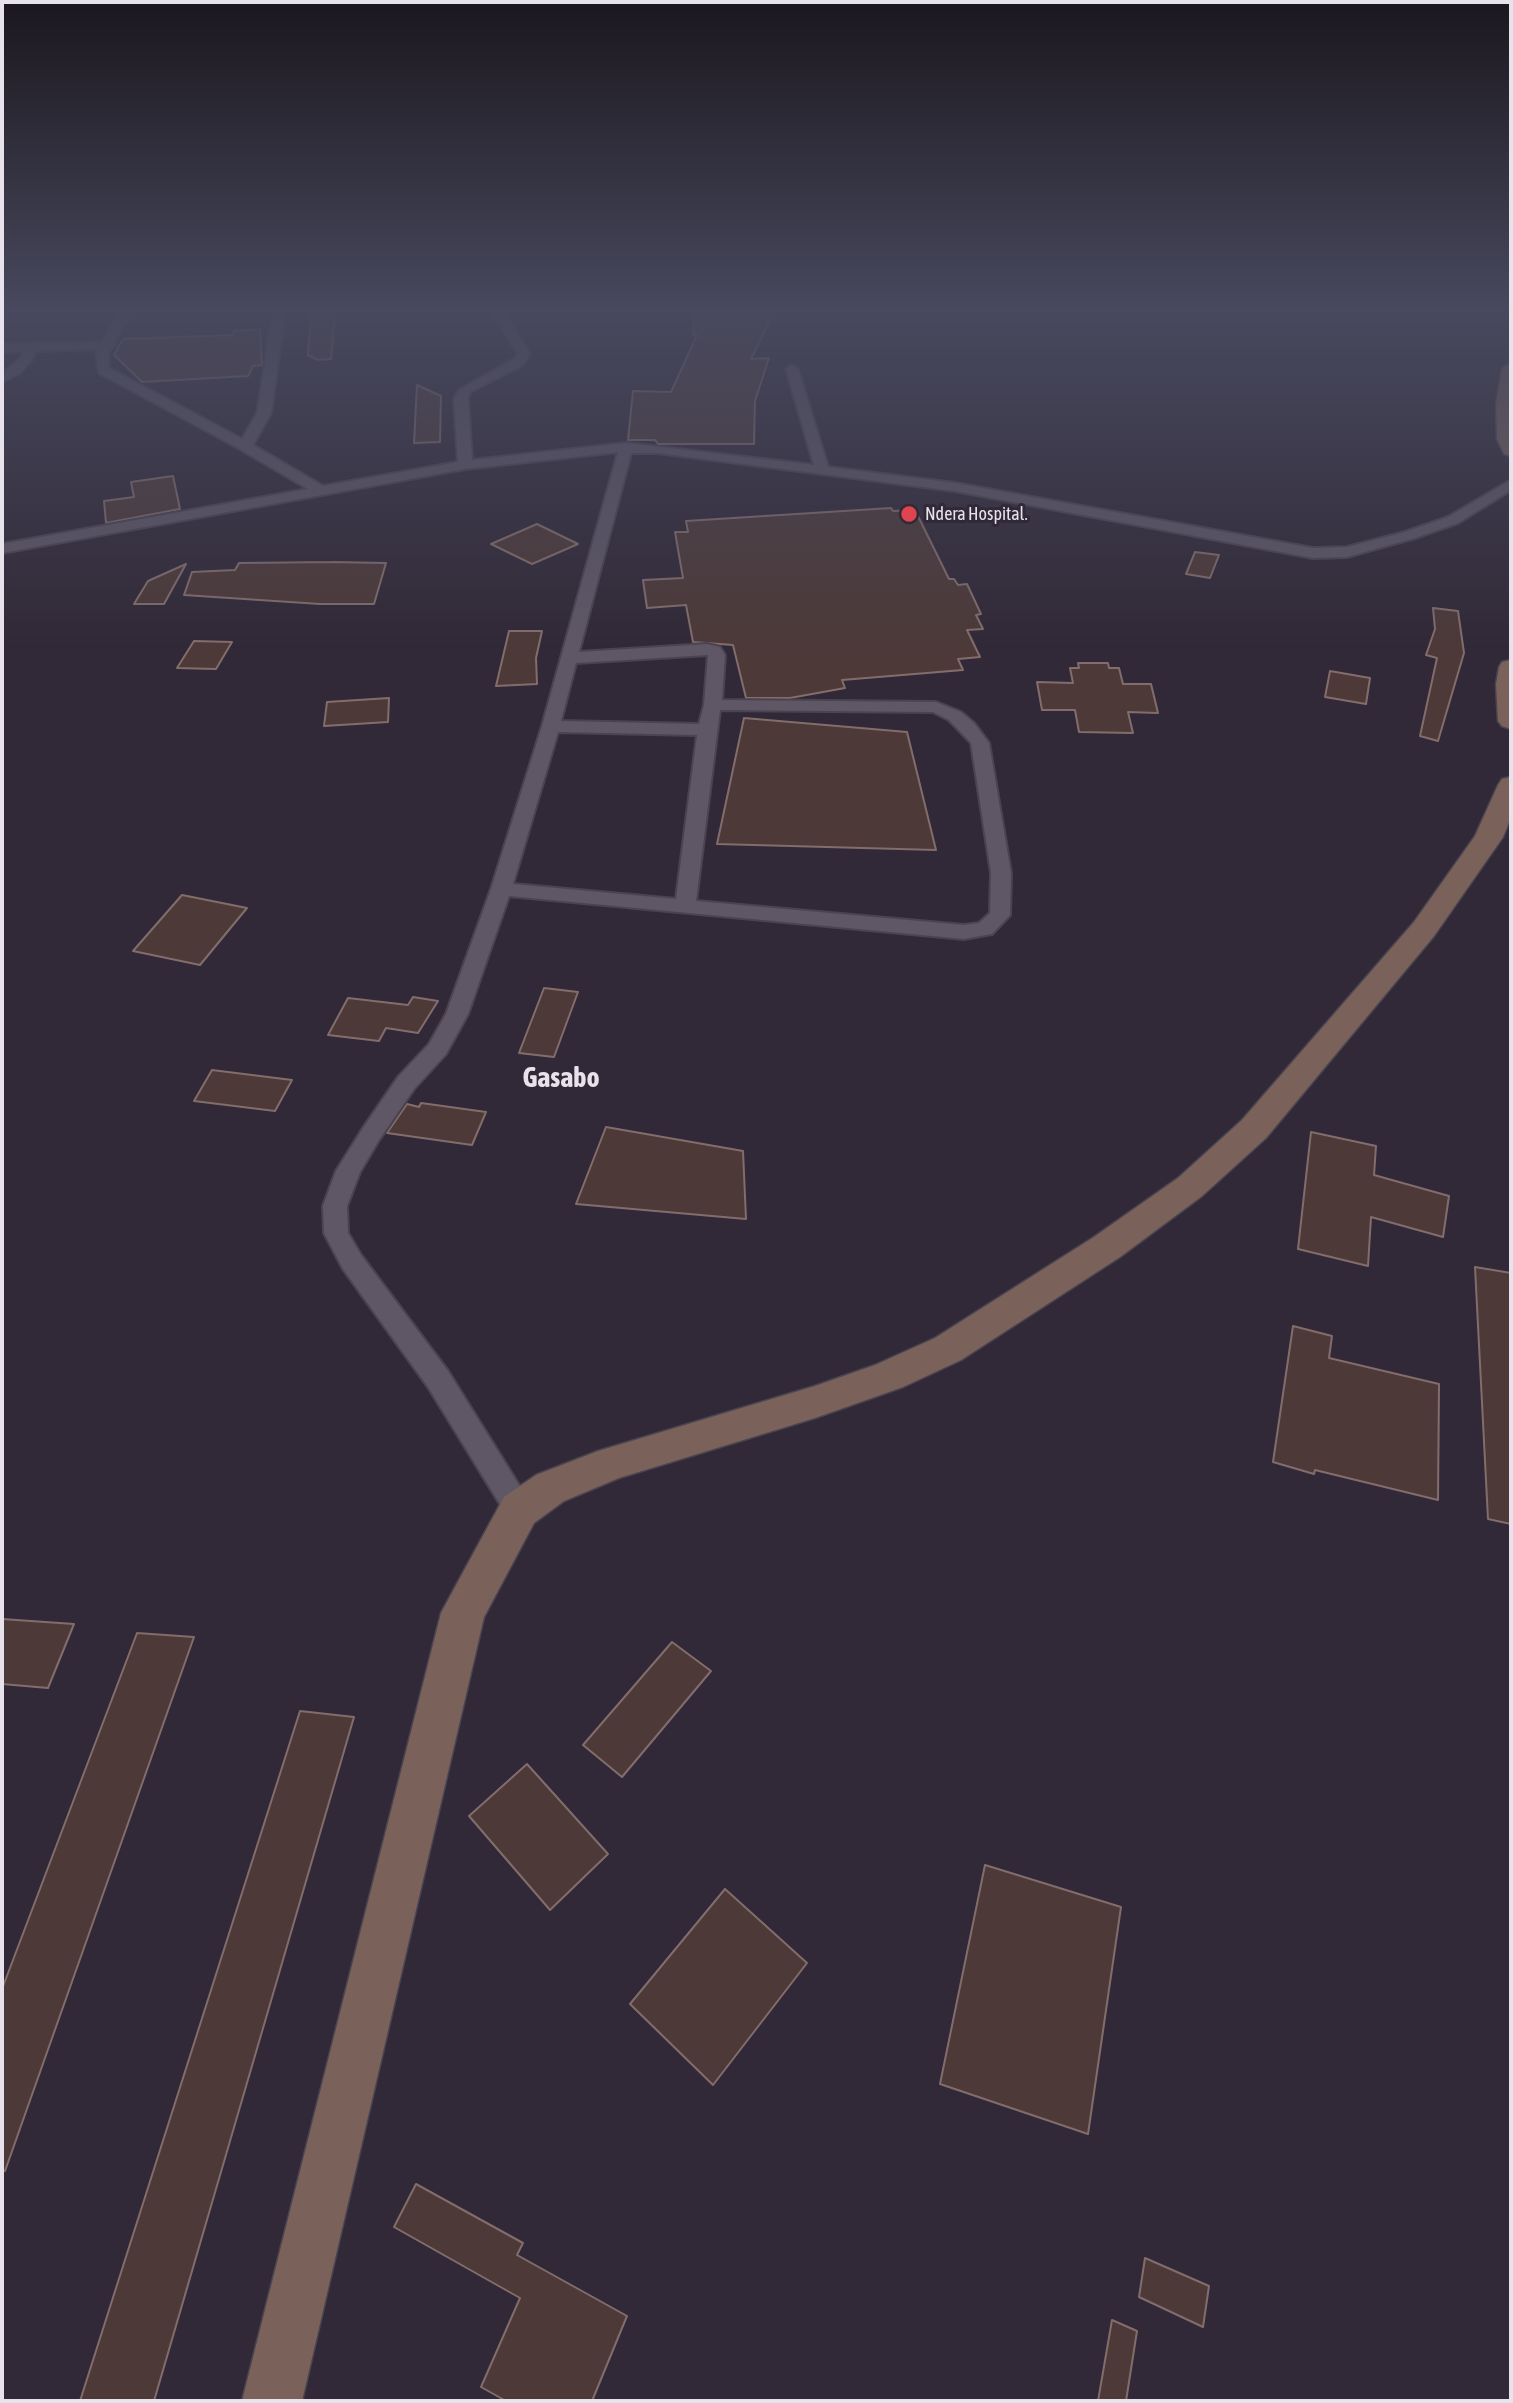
<!DOCTYPE html>
<html>
<head>
<meta charset="utf-8">
<style>
  body { margin:0 }
  #map { position:relative; width:1513px; height:2403px; overflow:hidden; background:#312937; font-family:"Asap Condensed",sans-serif }
  canvas { display:block }
  .frame { position:absolute; inset:0; border:4px solid #e7e2ec; pointer-events:none }
</style>
</head>
<body>
<div id="map">
<canvas width="1513" height="2403"></canvas>
<div class="frame"></div>
</div>
<script>
const c = document.querySelector('canvas').getContext('2d');
c.lineJoin = 'round';
function fillPath(path, color) { c.fillStyle = color; c.fill(path, 'evenodd'); }
const toPath = rows => new Path2D(rows.map(r => 'M' + r).join(''));
function stroke(path, color, width, dash) { c.strokeStyle = color; c.lineWidth = width; c.lineCap = dash ? 'butt' : 'round'; c.setLineDash(dash || []); c.stroke(path); }
function write(font, color, halo, rows, align = 'center') {
  c.font = font + ' "Asap Condensed",sans-serif'; c.lineWidth = 6; c.setLineDash([]); c.textBaseline = 'middle'; c.strokeStyle = halo; c.fillStyle = color; for (const [text, x, y, turn = 0] of rows) {
    c.save(); c.translate(x, y); c.rotate((+turn || 0) * Math.PI / 180); c.textAlign = isNaN(turn) ? turn : align; if (halo) c.strokeText(text, 0, 0); c.fillText(text, 0, 0); c.restore();
  }
}
const building = toPath([
  [695,312,774,312,751,359,769,358,755,401,754,444,658,444,655,440,628,440,633,391,671,392,697,335,693,335,695,312],
  [335,314,331,359,318,360,308,355,311,315,335,314],
  [260,329,262,365,253,366,248,376,142,382,114,355,123,339,233,335,234,331,260,329],
  [417,385,441,396,440,442,414,443,417,385],
  [173,476,180,509,106,523,104,501,134,497,131,482,173,476],
  [891,508,893,511,915,510,949,579,954,579,958,585,967,584,981,614,976,615,983,629,967,630,980,657,958,659,963,670,842,680,845,688,790,698,746,698,733,645,693,642,686,605,647,608,643,580,683,578,675,532,688,532,686,521,891,508],
  [537,524,578,544,532,564,491,544,537,524],
  [1195,552,1219,555,1210,578,1186,574,1195,552],
  [332,562,386,563,374,604,320,604,184,595,192,572,235,570,239,563,332,562],
  [186,564,164,604,134,604,148,581,186,564],
  [1433,608,1458,611,1464,653,1438,741,1420,736,1437,658,1426,655,1435,629,1433,608],
  [509,631,542,631,536,658,537,684,496,686,509,631],
  [194,641,232,642,216,669,177,668,194,641],
  [1078,663,1108,663,1109,668,1119,668,1123,684,1151,684,1158,713,1128,712,1133,733,1079,732,1075,710,1042,710,1037,682,1073,683,1070,668,1079,668,1078,663],
  [1330,671,1370,678,1366,704,1325,697,1330,671],
  [389,698,388,722,324,726,327,702,389,698],
  [744,718,907,732,936,850,717,844,744,718],
  [182,895,247,908,200,965,133,951,182,895],
  [544,988,578,992,554,1057,519,1053,544,988],
  [413,997,438,1001,418,1033,386,1028,379,1041,328,1035,348,998,408,1005,413,997],
  [212,1070,292,1080,275,1111,194,1101,212,1070],
  [421,1103,486,1112,472,1145,387,1133,407,1104,419,1107,421,1103],
  [606,1127,743,1151,746,1219,576,1204,606,1127],
  [1311,1132,1376,1146,1374,1175,1449,1196,1443,1237,1371,1217,1368,1266,1298,1249,1311,1132],
  [1475,1267,1511,1273,1511,1524,1488,1519,1475,1267],
  [1293,1326,1332,1336,1329,1358,1439,1384,1438,1500,1315,1470,1314,1474,1273,1462,1293,1326],
  [2,1619,74,1624,48,1688,2,1684,2,1619],
  [137,1633,194,1637,5,2171,2,2170,2,1989,137,1633],
  [672,1642,711,1671,622,1777,583,1745,672,1642],
  [300,1711,354,1717,154,2401,80,2401,300,1711],
  [527,1764,608,1854,550,1910,469,1816,527,1764],
  [985,1865,1121,1907,1088,2134,940,2084,985,1865],
  [725,1889,807,1963,713,2085,630,2004,725,1889],
  [416,2184,523,2243,517,2255,627,2316,592,2401,506,2401,481,2387,520,2298,394,2227,416,2184],
  [1145,2258,1209,2286,1203,2327,1139,2297,1145,2258],
  [1112,2320,1137,2331,1126,2401,1098,2401,1112,2320]
]);
const street = toPath([
  [119,312,131,312,114,343,115,345,108,353,109,368,242,439,257,413,273,312,285,312,271,413,253,445,323,486,458,462,454,399,459,390,514,359,518,354,492,312,504,312,530,354,523,365,470,392,468,399,472,460,626,443,814,465,786,369,792,365,798,369,828,467,955,483,1313,548,1347,547,1405,532,1448,517,1511,480,1511,490,1458,523,1415,538,1347,557,1313,558,955,491,658,453,631,453,579,652,707,644,720,647,725,655,722,700,936,702,961,712,974,723,989,743,1011,873,1010,915,992,934,964,939,509,896,468,1014,446,1054,414,1089,379,1140,360,1172,347,1206,348,1233,361,1255,448,1371,529,1501,533,1510,529,1519,519,1523,509,1519,428,1387,343,1269,324,1233,323,1206,336,1171,363,1128,398,1077,429,1044,446,1014,491,889,542,726,618,452,465,469,2,553,2,544,308,489,240,449,99,373,96,353,98,349,35,351,32,360,20,373,2,382,2,373,20,359,23,351,2,352,2,344,102,342,119,312],
  [708,655,704,705,699,724,561,721,576,663,708,655],
  [720,710,933,712,949,720,971,743,991,873,990,913,979,923,964,925,696,901,720,710],
  [558,732,697,735,676,899,513,884,558,732]
]);
const secondary = toPath([
  [1511,363,1511,456,1504,454,1497,439,1496,404,1502,368,1511,363],
  [1511,660,1511,729,1502,726,1498,721,1496,684,1499,667,1502,662,1511,660],
  [1511,777,1511,817,1503,837,1434,936,1266,1138,1202,1196,1120,1257,961,1360,903,1387,815,1418,619,1478,564,1501,534,1523,484,1617,302,2401,242,2401,441,1613,504,1497,536,1475,598,1451,815,1386,875,1365,935,1338,1094,1237,1178,1178,1242,1120,1414,922,1475,836,1498,785,1502,779,1511,777]
]);
const markers = [
  [909,514,9,"#e0444e"]
];
const farPoinames = [
  ["Ndera Hospital.",925,514]
];
const districtNames = [
  ["Gasabo",561,1078]
];
fillPath(building, '#4c3938');
stroke(building, '#836d6c', 2);
stroke(street, '#4a4450', 4);
stroke(secondary, '#4a4450', 3);
fillPath(street, '#5f5766');
fillPath(secondary, '#7a625b');
const sky = c.createLinearGradient(0, 0, 0, 649);
sky.addColorStop(0, '#1b171e');
sky.addColorStop(0.48, '#48495e');
sky.addColorStop(1, '#48495e00');
c.fillStyle = sky;
c.fillRect(0, 0, 1513, 649);
for (const [x, y, r, color] of markers) { const dot = new Path2D(); dot.arc(x, y, r, 0, 2 * Math.PI); c.fillStyle = color; c.fill(dot); stroke(dot, '#312937', 2.5); }
write('18px', '#e7e2ec', '#312937', farPoinames, 'left');
write('bold 28px', '#e7e2ec', '#312937', districtNames);
</script>
</body>
</html>
